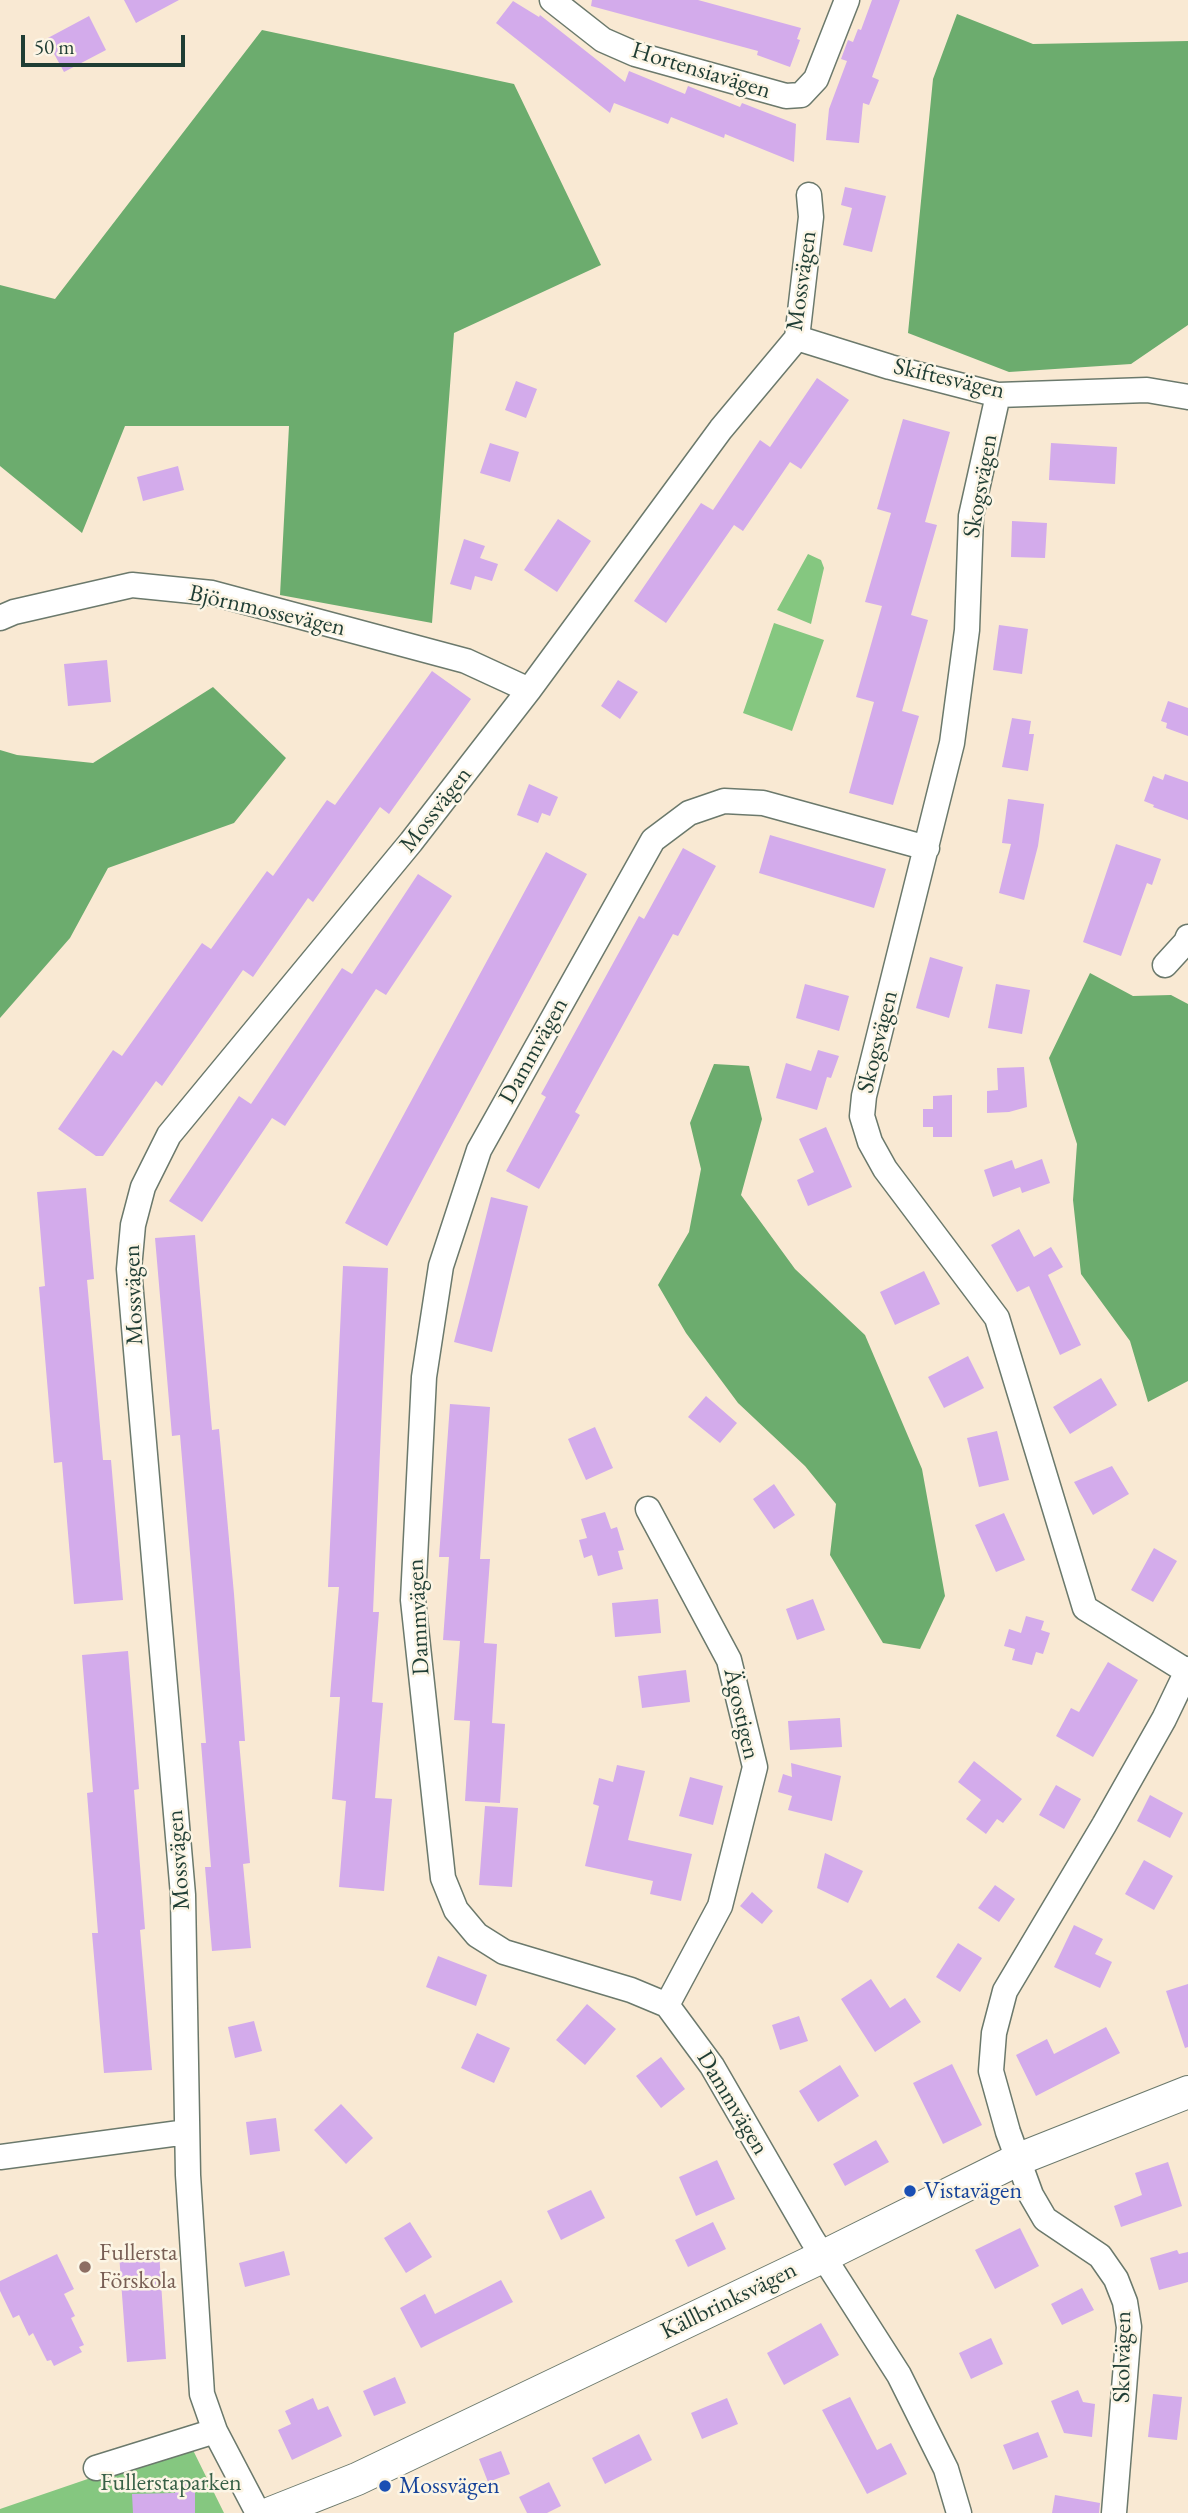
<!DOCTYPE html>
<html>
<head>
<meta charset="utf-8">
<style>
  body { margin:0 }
  #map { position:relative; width:1188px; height:2513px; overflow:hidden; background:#f9e9d3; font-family:"EB Garamond",serif }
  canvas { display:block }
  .scale { position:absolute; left:21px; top:35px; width:164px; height:32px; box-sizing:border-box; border:4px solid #1f3d34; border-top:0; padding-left:9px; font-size:21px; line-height:24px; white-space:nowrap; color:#1f3d34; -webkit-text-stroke:5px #fcf5e5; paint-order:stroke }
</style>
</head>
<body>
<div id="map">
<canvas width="1188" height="2513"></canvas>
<div class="scale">50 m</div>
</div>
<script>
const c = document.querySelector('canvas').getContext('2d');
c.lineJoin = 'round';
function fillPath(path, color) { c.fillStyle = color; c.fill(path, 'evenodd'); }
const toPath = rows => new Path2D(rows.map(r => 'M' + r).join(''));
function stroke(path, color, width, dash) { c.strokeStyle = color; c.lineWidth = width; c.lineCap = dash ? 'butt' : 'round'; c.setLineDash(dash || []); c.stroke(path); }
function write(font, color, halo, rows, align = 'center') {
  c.font = font + ' "EB Garamond",serif'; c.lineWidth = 5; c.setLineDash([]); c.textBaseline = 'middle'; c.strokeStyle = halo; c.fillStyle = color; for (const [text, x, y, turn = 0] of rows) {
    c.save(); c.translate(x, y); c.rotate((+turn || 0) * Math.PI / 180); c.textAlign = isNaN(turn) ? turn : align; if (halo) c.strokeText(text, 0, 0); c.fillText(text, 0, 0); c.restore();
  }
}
const green = toPath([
  [808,554,821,560,824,568,811,624,777,610],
  [774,623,824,640,792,731,743,713],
  [190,2444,224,2513,0,2513,0,2509]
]);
const forest = toPath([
  [957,14,1033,44,1188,41,1188,325,1131,364,1009,372,908,333,933,79],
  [262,30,514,84,601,265,454,333,432,623,280,595,289,426,125,426,82,533,0,466,0,285,55,299],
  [213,687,286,758,234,823,108,868,70,938,0,1018,0,750,17,755,93,763],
  [1090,973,1133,996,1171,995,1188,1004,1188,1381,1148,1402,1130,1341,1081,1274,1073,1200,1077,1144,1049,1058],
  [714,1064,749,1066,762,1119,741,1195,795,1269,865,1335,922,1469,945,1596,920,1649,883,1643,830,1555,836,1504,805,1466,738,1403,686,1333,658,1285,689,1232,701,1169,690,1123]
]);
const building = toPath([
  [124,0,179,0,136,23],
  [592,0,698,0,801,28,797,39,800,40,790,67,757,55,758,51,591,6],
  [872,0,900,0,872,77,879,80,869,105,863,103,859,143,826,140,829,109,847,61,841,59,848,40,853,42,858,29,861,30],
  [513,1,539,17,540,15,625,82,629,71,685,94,688,86,740,107,742,103,796,124,794,162,725,134,724,138,671,117,668,124,614,103,610,113,496,23],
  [89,16,106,50,64,72,46,39],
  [845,187,886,196,872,252,843,245,852,208,841,205],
  [817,378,849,400,801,469,790,462,743,531,734,525,666,623,634,601,701,503,713,510,760,440,770,447],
  [516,381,537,389,526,418,505,410],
  [903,419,950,432,925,522,937,525,911,615,928,620,902,711,919,716,893,805,849,793,874,702,856,697,882,606,865,602,891,513,877,509],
  [490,443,519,452,510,482,480,473],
  [1051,443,1117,447,1115,484,1049,480],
  [178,466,184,490,143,501,137,477],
  [558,519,591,541,557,592,524,570],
  [1012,521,1047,523,1045,558,1011,557],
  [464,539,485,546,480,558,498,564,492,581,475,576,471,590,450,584],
  [999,625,1028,629,1022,674,993,670],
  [107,660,111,702,68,706,64,664],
  [432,671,471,699,389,814,380,807,313,902,308,898,253,977,243,970,162,1086,156,1081,103,1156,96,1156,58,1129,113,1050,122,1056,202,943,211,949,267,871,273,876,327,800,335,805],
  [618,680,638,692,620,719,601,706],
  [1168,701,1188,708,1188,736,1166,728,1167,723,1161,721],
  [1012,718,1031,721,1029,734,1034,734,1028,771,1002,767],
  [1165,774,1188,782,1188,820,1153,807,1154,805,1144,801,1153,776,1163,780],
  [529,784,558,797,550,816,542,813,538,823,517,815],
  [1008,799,1044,804,1038,846,1024,900,999,893,1011,844,1002,843],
  [770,835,886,869,874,908,759,873],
  [1116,844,1161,859,1152,885,1147,883,1121,956,1083,942],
  [683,848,716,866,678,936,673,934,575,1112,580,1115,539,1189,506,1171,546,1097,541,1094,639,916,644,919],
  [546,852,587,874,387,1246,345,1223],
  [418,874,452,896,386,995,376,989,285,1126,272,1118,202,1222,169,1201,239,1096,251,1104,342,968,352,974],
  [930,957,963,967,949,1018,916,1008],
  [805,984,849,996,839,1031,796,1018],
  [996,984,1030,990,1022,1034,988,1028],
  [818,1050,839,1056,831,1078,827,1077,817,1110,776,1098,786,1063,811,1071],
  [1024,1067,1027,1107,1009,1112,987,1113,987,1091,998,1090,997,1068],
  [952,1095,952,1137,933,1137,933,1127,923,1127,923,1109,933,1109,933,1096],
  [826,1127,852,1187,808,1206,797,1180,814,1172,799,1139],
  [1042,1159,1050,1183,1022,1193,1020,1187,993,1197,984,1170,1012,1160,1015,1169],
  [86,1188,94,1279,87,1280,103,1460,111,1460,123,1600,74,1604,62,1462,54,1463,39,1287,45,1286,37,1192],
  [491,1197,528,1206,492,1352,454,1342],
  [1019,1229,1034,1257,1051,1247,1063,1267,1048,1275,1081,1345,1060,1355,1029,1286,1017,1292,991,1245],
  [195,1235,212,1430,219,1429,234,1594,245,1741,239,1741,250,1863,243,1864,251,1948,212,1951,205,1867,211,1867,201,1743,206,1743,180,1435,172,1436,155,1238],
  [343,1266,388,1268,373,1612,379,1612,372,1702,383,1703,375,1798,392,1799,384,1891,339,1887,346,1801,332,1799,340,1697,330,1697,339,1587,328,1587],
  [924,1271,940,1304,895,1325,880,1292],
  [968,1356,984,1388,944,1408,928,1377],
  [1101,1378,1117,1405,1070,1434,1053,1407],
  [706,1396,737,1423,720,1443,688,1417],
  [450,1404,490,1407,480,1559,490,1559,484,1643,497,1644,492,1723,505,1724,500,1803,465,1801,470,1721,454,1720,460,1641,443,1640,449,1557,439,1557],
  [595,1427,613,1468,586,1480,568,1439],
  [997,1431,1009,1480,979,1487,967,1438],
  [1112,1466,1129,1494,1093,1515,1074,1482],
  [774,1484,795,1515,774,1529,753,1499],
  [605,1512,611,1529,617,1527,624,1550,618,1551,623,1569,598,1576,592,1555,584,1558,579,1540,587,1538,581,1519],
  [1004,1513,1025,1560,996,1572,975,1525],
  [1154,1548,1177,1561,1153,1602,1131,1590],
  [658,1599,661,1633,615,1637,612,1603],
  [813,1599,825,1630,797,1640,786,1609],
  [1026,1616,1044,1621,1041,1630,1050,1633,1043,1654,1036,1652,1032,1665,1012,1660,1015,1649,1004,1646,1009,1629,1021,1633],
  [128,1651,139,1789,134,1790,145,1929,140,1930,152,2070,104,2073,92,1933,98,1933,87,1793,93,1792,82,1655],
  [1108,1662,1138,1680,1093,1757,1056,1736,1071,1708,1079,1712],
  [686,1670,690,1702,642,1708,638,1676],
  [840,1718,842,1747,790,1750,788,1721],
  [974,1761,1022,1799,1003,1823,997,1819,986,1834,966,1819,981,1800,958,1782],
  [791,1763,841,1776,832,1821,788,1810,792,1796,778,1792,783,1774,792,1777],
  [617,1765,645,1771,628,1840,692,1854,681,1901,650,1894,653,1881,585,1866,599,1806,593,1804,599,1778,613,1782],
  [690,1777,723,1786,713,1825,679,1816],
  [1056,1785,1081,1799,1064,1829,1039,1815],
  [1150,1795,1183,1813,1170,1838,1137,1821],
  [485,1806,518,1808,512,1887,479,1885],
  [825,1853,863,1871,848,1903,817,1888],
  [1144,1860,1173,1876,1154,1910,1125,1894],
  [995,1885,1015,1899,999,1922,978,1908],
  [752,1892,773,1911,762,1924,740,1906],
  [1074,1925,1103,1939,1095,1954,1112,1962,1100,1988,1054,1967],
  [958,1943,982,1958,960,1992,936,1977],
  [438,1956,487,1975,476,2006,426,1987],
  [871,1979,890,2008,905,1998,921,2022,875,2052,841,1999],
  [1188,1984,1188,2047,1185,2048,1166,1991],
  [587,2004,616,2029,585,2065,556,2040],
  [799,2016,808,2041,780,2050,772,2025],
  [254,2021,262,2051,235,2058,228,2027],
  [1106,2027,1120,2053,1036,2096,1016,2055,1047,2039,1054,2054],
  [477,2033,510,2048,494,2083,461,2068],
  [661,2057,685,2089,661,2108,636,2076],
  [952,2064,982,2125,943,2144,913,2083],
  [840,2065,859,2096,818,2122,799,2091],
  [341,2104,373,2138,346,2164,314,2130],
  [276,2118,280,2151,250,2155,246,2122],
  [876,2140,889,2162,845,2186,833,2164],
  [717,2160,735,2199,696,2216,679,2177],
  [1168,2162,1182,2206,1121,2227,1114,2206,1142,2195,1135,2173],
  [591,2190,605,2218,561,2240,547,2211],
  [410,2222,432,2257,406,2273,384,2238],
  [713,2222,726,2249,688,2267,675,2240],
  [1020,2228,1039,2266,995,2289,975,2250],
  [1177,2250,1179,2254,1188,2252,1188,2282,1159,2290,1150,2258],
  [159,2251,166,2359,127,2362,119,2254],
  [284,2251,290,2275,245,2287,239,2263],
  [57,2254,74,2289,64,2294,75,2316,71,2318,84,2345,79,2347,82,2352,54,2366,51,2360,47,2361,33,2333,29,2336,19,2315,13,2318,0,2291,0,2281],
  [501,2280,513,2302,421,2348,400,2308,425,2294,435,2314],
  [1082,2288,1094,2310,1062,2325,1051,2304],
  [821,2323,839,2355,784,2385,767,2353],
  [991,2338,1003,2364,971,2379,959,2353],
  [395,2377,406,2403,374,2416,363,2391],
  [1078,2390,1083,2402,1095,2404,1092,2437,1064,2433,1051,2401],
  [1153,2394,1182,2397,1177,2440,1148,2437],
  [850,2397,877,2450,891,2443,907,2474,867,2494,822,2410],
  [313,2398,318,2410,328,2406,342,2436,292,2460,278,2430,291,2424,285,2411],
  [727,2398,738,2424,702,2439,691,2413],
  [1038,2432,1048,2457,1013,2470,1003,2445],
  [639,2434,652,2460,605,2484,592,2458],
  [501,2451,510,2474,488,2482,479,2459],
  [549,2482,561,2506,547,2513,527,2513,519,2497],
  [175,2483,195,2483,195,2513,133,2513,132,2494,175,2493],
  [1055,2495,1100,2503,1099,2513,1052,2513]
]);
const minor = toPath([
  [552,0,603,40,635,54,786,96,801,95,816,79,847,0],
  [797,338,890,367,998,395,1147,390,1188,397],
  [998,395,971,516,967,630,952,743,864,1096,862,1116,870,1142,885,1169,997,1318,1085,1608,1188,1672],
  [0,618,14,612,132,585,212,593,466,661,529,690],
  [927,848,763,803,724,801,689,813,653,840,479,1150,441,1266,424,1377,413,1600,443,1878,456,1910,477,1935,504,1952,631,1990,667,2005,712,2066,812,2239,899,2375,946,2469,959,2513],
  [1165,965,1186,942,1188,937],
  [648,1509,729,1660,755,1767,720,1906,667,2005],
  [0,2157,187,2132],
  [96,2468,215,2431],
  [258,2513,215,2431,202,2394,188,2175,183,1895,129,1269,133,1225,143,1187,169,1135,411,842,529,690,721,429,797,338,811,217,809,195],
  [1114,2513,1129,2327,1125,2302,1116,2279,1100,2256,1045,2219,1031,2195,1008,2132,991,2071,994,2033,1005,1991,1104,1825,1164,1719,1188,1669]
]);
const tertiary = toPath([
  [271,2513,357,2479,824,2256,1019,2159,1188,2092]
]);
const markers = [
  [910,2191,7,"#1a4fb4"],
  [85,2267,7,"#8d6e63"],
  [385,2486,7,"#1a4fb4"]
];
const streetNames = [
  ["Hortensiavägen",701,71,17],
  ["Mossvägen",802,281,-82],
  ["Skiftesvägen",949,379,13],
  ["Skogsvägen",981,486,-80],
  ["Björnmossevägen",267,611,13],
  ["Mossvägen",436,810,-52],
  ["Skogsvägen",878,1042,-76],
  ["Dammvägen",534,1051,-61],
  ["Mossvägen",134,1295,-92],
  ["Dammvägen",419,1617,-93],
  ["Ägostigen",741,1714,77],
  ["Mossvägen",179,1860,-94],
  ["Dammvägen",732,2103,59],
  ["Källbrinksvägen",729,2301,-26],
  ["Skolvägen",1123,2357,-89]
];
const transitNames = [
  ["Vistavägen",924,2191],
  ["Mossvägen",399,2486]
];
const educationNames = [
  ["Fullersta",99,2253],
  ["Förskola",99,2281]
];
const parkNames = [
  ["Fullerstaparken",171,2483]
];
fillPath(green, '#85c780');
fillPath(forest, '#6cac6e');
fillPath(building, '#d3abeb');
stroke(minor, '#6b796c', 27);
stroke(tertiary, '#6b796c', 34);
stroke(minor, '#fff', 24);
stroke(tertiary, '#fff', 32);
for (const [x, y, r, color] of markers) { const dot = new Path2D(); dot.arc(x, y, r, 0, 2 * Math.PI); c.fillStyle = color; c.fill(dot); stroke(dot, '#fcf5e5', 2.5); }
write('24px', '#1f3d34', '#fcf5e5', streetNames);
write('24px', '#164399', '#fcf5e5', transitNames, 'left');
write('24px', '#785e54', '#fcf5e5', educationNames, 'left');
write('24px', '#386047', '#fcf5e5', parkNames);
</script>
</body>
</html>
